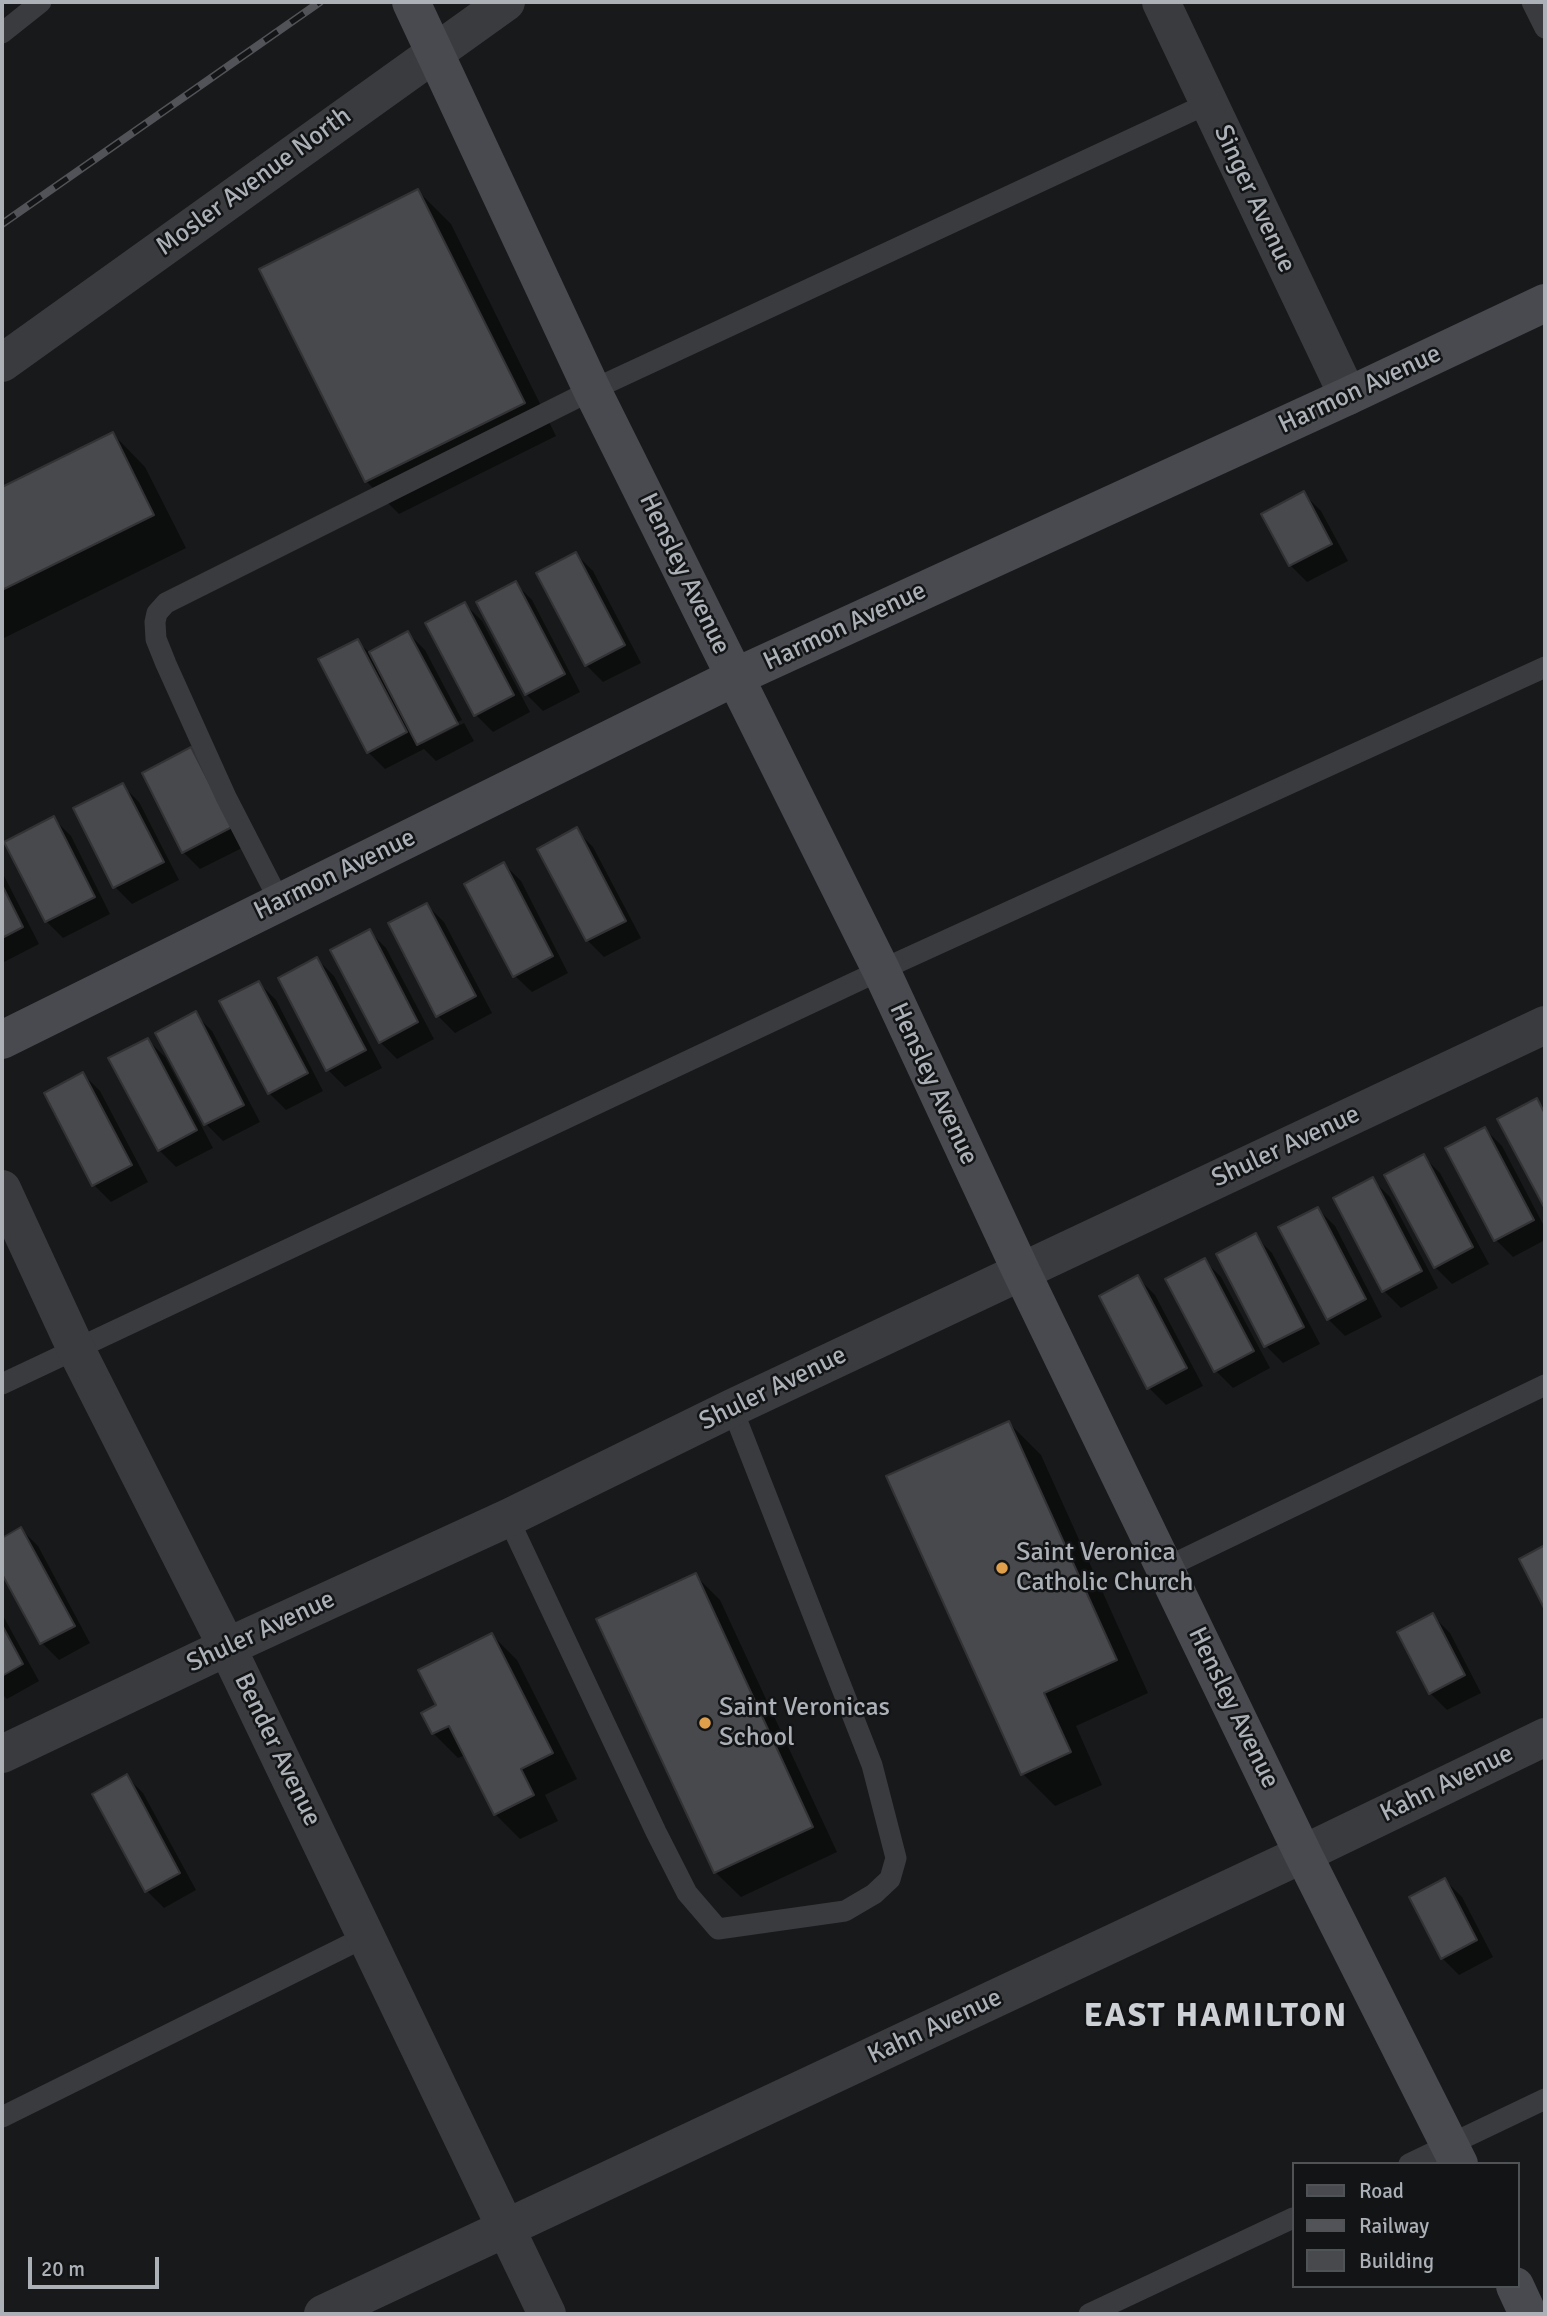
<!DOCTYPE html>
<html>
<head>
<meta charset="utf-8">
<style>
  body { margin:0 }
  #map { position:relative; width:1547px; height:2316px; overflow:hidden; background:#18191a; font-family:Signika,sans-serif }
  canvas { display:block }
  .frame { position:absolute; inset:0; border:4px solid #acb1b8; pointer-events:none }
  .legend { position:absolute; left:1292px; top:2162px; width:228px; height:126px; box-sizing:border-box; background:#131415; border:2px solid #505356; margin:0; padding:9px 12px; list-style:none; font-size:21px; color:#acb1b8 }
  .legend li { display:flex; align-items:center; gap:14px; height:35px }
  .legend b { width:35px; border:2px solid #505356 }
  .scale { position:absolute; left:28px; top:2257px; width:131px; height:32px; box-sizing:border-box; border:4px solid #acb1b8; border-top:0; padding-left:9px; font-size:21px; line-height:24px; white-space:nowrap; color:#acb1b8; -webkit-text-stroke:5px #131415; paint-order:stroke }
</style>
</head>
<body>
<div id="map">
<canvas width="1547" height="2316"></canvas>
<div class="frame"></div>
<ul class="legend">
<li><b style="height:9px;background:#484a4f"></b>Road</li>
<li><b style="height:9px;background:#515358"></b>Railway</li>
<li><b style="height:19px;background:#47494c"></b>Building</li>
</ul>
<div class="scale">20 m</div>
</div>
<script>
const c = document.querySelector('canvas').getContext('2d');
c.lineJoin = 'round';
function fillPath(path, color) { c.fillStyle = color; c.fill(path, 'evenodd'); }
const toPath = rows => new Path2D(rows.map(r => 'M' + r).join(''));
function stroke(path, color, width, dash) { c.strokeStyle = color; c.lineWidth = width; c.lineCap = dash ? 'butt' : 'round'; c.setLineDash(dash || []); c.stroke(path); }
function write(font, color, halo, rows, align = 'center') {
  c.font = font + ' Signika,sans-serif'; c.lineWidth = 5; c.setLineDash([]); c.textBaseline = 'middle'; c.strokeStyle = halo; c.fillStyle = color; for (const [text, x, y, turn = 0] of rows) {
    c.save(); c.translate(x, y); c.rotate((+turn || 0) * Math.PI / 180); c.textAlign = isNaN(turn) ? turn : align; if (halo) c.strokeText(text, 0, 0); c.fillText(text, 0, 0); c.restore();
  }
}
const shadow = toPath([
  [418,191,451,224,556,436,399,514,366,481],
  [113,434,145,467,186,548,2,639,2,489],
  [1304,494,1321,511,1348,561,1307,582,1290,565],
  [576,554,593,571,641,663,603,682,586,665],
  [515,583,532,600,580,692,543,711,526,694],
  [465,604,482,621,530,712,493,732,476,715],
  [408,633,425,650,462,720,422,740,422,744,464,723,474,741,436,761,424,749,385,769,368,752,357,641,370,653],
  [191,749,208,766,248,845,200,869,183,852],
  [122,785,139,802,179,880,132,904,115,887],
  [54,819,71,836,110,914,63,938,46,921],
  [576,830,593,847,641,938,604,957,587,940],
  [504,864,521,881,568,973,532,992,514,975],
  [2,872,39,944,2,963],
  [427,905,444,922,492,1013,455,1033,438,1016],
  [369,931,386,948,434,1039,397,1059,380,1042],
  [317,959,334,976,382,1068,345,1087,328,1070],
  [259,983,276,1000,323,1091,286,1110,269,1093,222,1002],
  [195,1014,212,1031,260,1122,223,1141,206,1124,158,1033],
  [148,1040,165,1057,213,1148,176,1167,159,1150,111,1059],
  [83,1074,100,1091,148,1182,111,1202,94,1185],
  [1537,1100,1545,1109,1545,1205,1500,1120],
  [1485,1129,1502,1146,1545,1228,1545,1240,1513,1257,1496,1240],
  [1423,1156,1440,1173,1489,1264,1452,1284,1435,1267],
  [1373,1180,1390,1197,1438,1288,1401,1308,1384,1291],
  [1318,1209,1335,1226,1382,1317,1345,1336,1328,1319,1280,1228],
  [1255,1236,1272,1253,1320,1344,1283,1363,1266,1346,1218,1255],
  [1204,1260,1221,1277,1270,1368,1233,1388,1216,1371],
  [1138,1278,1155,1295,1203,1386,1166,1405,1149,1388,1101,1297],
  [1009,1423,1041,1455,1148,1693,1076,1726,1102,1785,1055,1806,1023,1774],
  [21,1529,38,1546,90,1643,59,1660,42,1643,2,1570,2,1540],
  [695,1575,720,1600,837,1852,741,1897,715,1872],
  [2,1614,39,1681,7,1699,2,1694],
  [1433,1616,1450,1633,1481,1693,1447,1710,1430,1693],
  [492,1635,517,1660,577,1779,545,1795,558,1821,520,1839,495,1814,465,1755,458,1758,433,1733,438,1705],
  [126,1776,143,1793,196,1890,164,1908,147,1891,94,1794],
  [1445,1880,1462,1897,1493,1957,1459,1975,1442,1958]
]);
const building = toPath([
  [418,189,525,403,365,482,259,269,418,189],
  [113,432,154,515,2,590,2,487,113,432],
  [1304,491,1332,544,1289,566,1261,514,1304,491],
  [576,552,625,645,585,666,536,573,576,552],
  [516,581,565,674,525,695,476,602,516,581],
  [465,602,514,695,474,716,425,623,465,602],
  [408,631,458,724,417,745,369,652,408,631],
  [358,639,407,732,367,753,318,659,358,639],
  [191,747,232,827,182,853,142,773,191,747],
  [123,783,164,862,113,888,73,808,123,783],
  [54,816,95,897,45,922,4,842,54,816],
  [577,827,626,921,586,941,537,849,577,827],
  [504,862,553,956,513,977,464,884,504,862],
  [2,885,23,927,2,938,2,885],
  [427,903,476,996,436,1017,388,923,427,903],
  [370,929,418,1022,379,1043,330,950,370,929],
  [317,957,366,1050,326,1071,278,978,317,957],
  [259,981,308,1073,268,1094,219,1001,259,981],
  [196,1011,244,1105,204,1125,155,1033,196,1011],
  [148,1038,197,1130,158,1151,108,1058,148,1038],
  [83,1072,132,1165,92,1186,44,1093,83,1072],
  [1537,1098,1545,1114,1545,1209,1497,1119,1537,1098],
  [1485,1127,1534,1220,1494,1241,1445,1148,1485,1127],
  [1424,1154,1473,1247,1434,1268,1384,1175,1424,1154],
  [1373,1177,1422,1271,1382,1292,1333,1198,1373,1177],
  [1318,1207,1366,1299,1327,1320,1278,1227,1318,1207],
  [1256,1233,1304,1327,1264,1347,1216,1254,1256,1233],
  [1205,1258,1254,1351,1214,1372,1165,1279,1205,1258],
  [1138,1275,1187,1368,1147,1389,1099,1296,1138,1275],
  [1009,1421,1117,1660,1044,1693,1071,1752,1021,1775,886,1476,1009,1421],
  [21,1527,75,1626,40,1644,2,1574,2,1538,21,1527],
  [1545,1545,1545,1610,1519,1559,1545,1545],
  [696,1573,813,1827,714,1873,596,1619,696,1573],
  [1433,1613,1465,1675,1429,1694,1397,1632,1433,1613],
  [2,1625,23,1664,2,1676,2,1625],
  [492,1633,553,1753,521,1769,534,1795,494,1815,449,1726,432,1734,421,1713,436,1705,418,1670,492,1633],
  [127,1774,180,1873,145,1892,92,1794,127,1774],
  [1445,1878,1477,1940,1441,1959,1409,1897,1445,1878]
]);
const lane = toPath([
  [1532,2,1545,28],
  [2,33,41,2],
  [280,902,226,797,166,664,156,639,155,622,157,613,166,603,592,390,1209,103],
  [2,1384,881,970,1545,667],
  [508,1518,656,1832,687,1893,718,1929,845,1911,874,1894,890,1879,896,1858,872,1765,732,1408],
  [1165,1568,1545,1385],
  [2,2117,367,1936],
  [1409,2164,1545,2099],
  [1089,2314,1293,2218]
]);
const street = toPath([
  [1161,2,1348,396],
  [2,363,506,2],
  [2,1189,76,1349,227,1647,547,2314],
  [2,1754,227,1647,508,1518,732,1408,1545,1025],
  [323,2314,1303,1854,1545,1737]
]);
const secondary = toPath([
  [411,2,592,390,881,970,1021,1271,1303,1854,1459,2164],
  [2,1040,735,677,1348,396,1545,303],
  [1515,2286,1528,2314]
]);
const rail = toPath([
  [2,224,320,2]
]);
const markers = [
  [1002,1568,7,"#e09f4b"],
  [705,1723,7,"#e09f4b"]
];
const streetNames = [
  ["Mosler Avenue North",254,182,-36],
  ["Singer Avenue",1254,199,65],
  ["Harmon Avenue",1360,390,-25],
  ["Hensley Avenue",684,574,64],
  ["Harmon Avenue",845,627,-25],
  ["Harmon Avenue",335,875,-26],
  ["Hensley Avenue",933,1084,65],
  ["Shuler Avenue",1286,1147,-25],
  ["Shuler Avenue",773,1389,-26],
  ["Shuler Avenue",261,1632,-25],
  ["Hensley Avenue",1233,1708,64],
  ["Bender Avenue",277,1750,64],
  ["Kahn Avenue",1447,1784,-26],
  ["Kahn Avenue",935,2027,-25]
];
const poiNames = [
  ["Saint Veronica",1016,1553],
  ["Catholic Church",1016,1583],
  ["Saint Veronicas",719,1708],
  ["School",719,1738]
];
const districtNames = [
  ["EAST HAMILTON",1216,2017]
];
fillPath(shadow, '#0007');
fillPath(building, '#47494c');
stroke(building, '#333336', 2);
stroke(lane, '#3a3b3f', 21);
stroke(street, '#3a3b3f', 38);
stroke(secondary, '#484a4f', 38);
stroke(rail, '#515358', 8);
stroke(rail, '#131415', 5, [16]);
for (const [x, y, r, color] of markers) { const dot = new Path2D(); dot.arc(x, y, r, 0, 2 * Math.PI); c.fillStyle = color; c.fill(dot); stroke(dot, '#131415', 2.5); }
write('26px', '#acb1b8', '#131415', streetNames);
write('26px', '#acb1b8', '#131415', poiNames, 'left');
c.letterSpacing = '2px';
write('bold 33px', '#cdd0d5', '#131415', districtNames);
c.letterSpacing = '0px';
</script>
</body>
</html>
